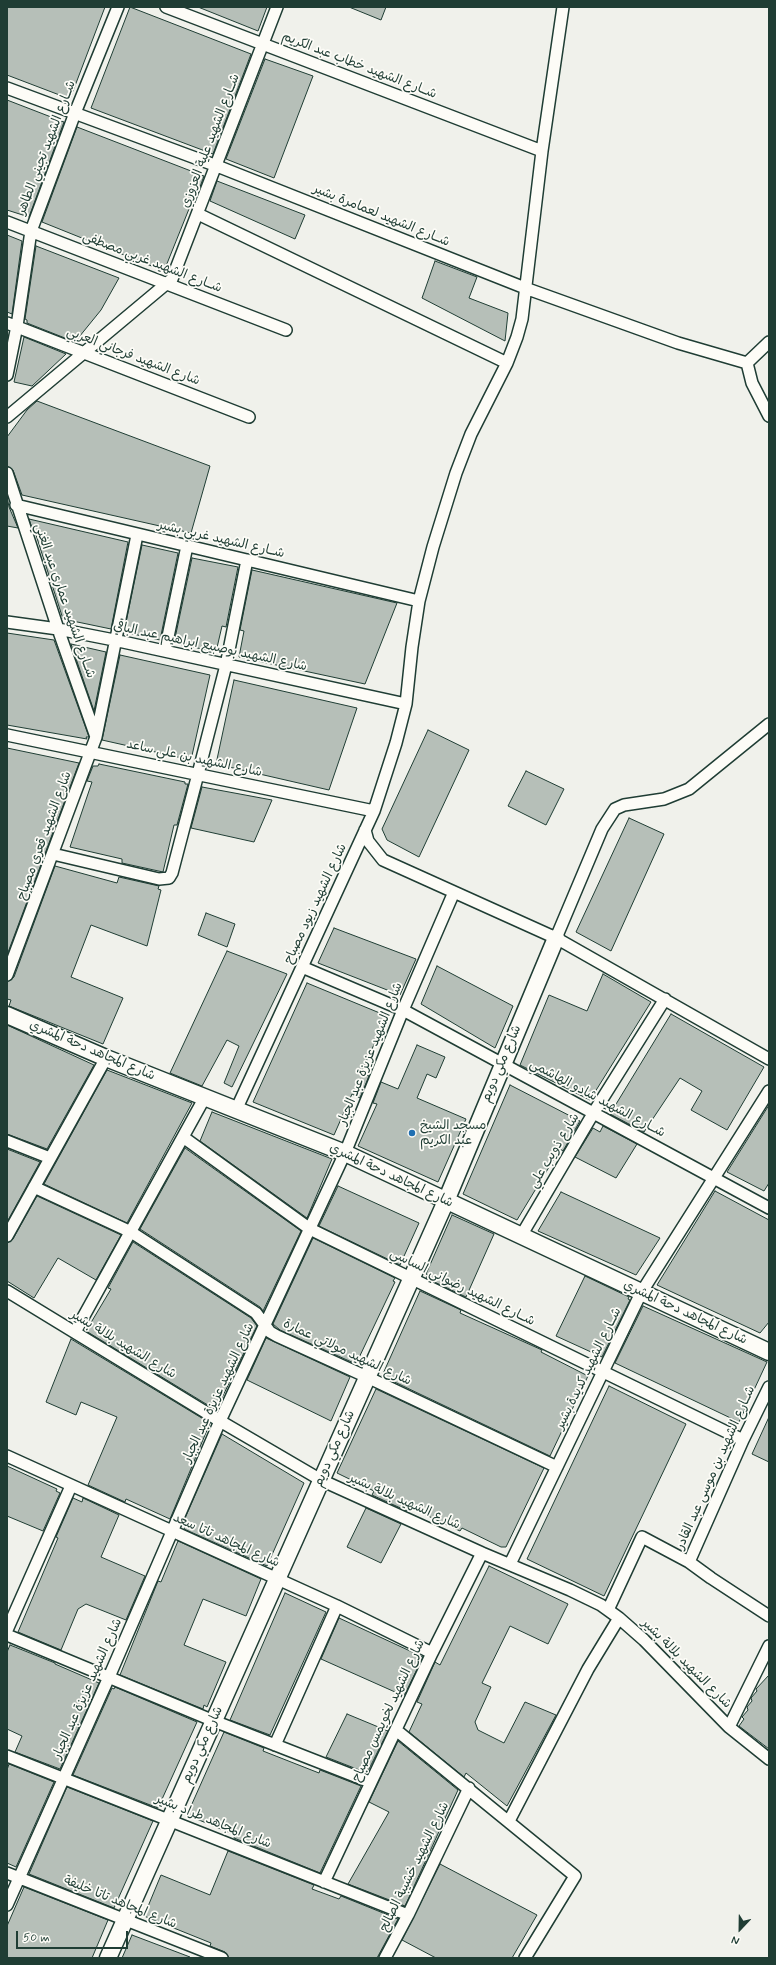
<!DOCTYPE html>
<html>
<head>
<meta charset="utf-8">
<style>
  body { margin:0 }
  #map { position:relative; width:776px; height:1965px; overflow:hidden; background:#f0f1eb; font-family:Mynerve,sans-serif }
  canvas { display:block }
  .frame { position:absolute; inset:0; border:8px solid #1f3d34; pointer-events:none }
  .north { position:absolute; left:720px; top:1909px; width:40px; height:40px; -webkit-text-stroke:3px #fdfcf7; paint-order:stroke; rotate:202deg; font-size:11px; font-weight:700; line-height:16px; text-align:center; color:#1f3d34 }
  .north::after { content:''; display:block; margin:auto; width:14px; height:18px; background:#1f3d34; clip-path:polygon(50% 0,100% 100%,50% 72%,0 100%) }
  .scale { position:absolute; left:16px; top:1931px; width:112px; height:18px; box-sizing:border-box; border:2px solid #1f3d34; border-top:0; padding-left:5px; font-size:12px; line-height:14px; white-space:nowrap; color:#1f3d34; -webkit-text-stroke:3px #fdfcf7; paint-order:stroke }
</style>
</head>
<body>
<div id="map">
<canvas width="776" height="1965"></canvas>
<div class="frame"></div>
<div class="north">N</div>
<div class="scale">50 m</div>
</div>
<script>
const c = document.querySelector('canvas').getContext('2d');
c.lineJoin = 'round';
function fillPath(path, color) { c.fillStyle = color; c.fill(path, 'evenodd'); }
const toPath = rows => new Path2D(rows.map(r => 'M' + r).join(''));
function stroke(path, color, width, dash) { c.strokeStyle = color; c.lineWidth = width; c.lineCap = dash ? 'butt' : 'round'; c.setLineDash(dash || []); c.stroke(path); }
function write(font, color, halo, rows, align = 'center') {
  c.font = font + ' Mynerve,"Playpen Sans Arabic",sans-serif'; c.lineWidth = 3.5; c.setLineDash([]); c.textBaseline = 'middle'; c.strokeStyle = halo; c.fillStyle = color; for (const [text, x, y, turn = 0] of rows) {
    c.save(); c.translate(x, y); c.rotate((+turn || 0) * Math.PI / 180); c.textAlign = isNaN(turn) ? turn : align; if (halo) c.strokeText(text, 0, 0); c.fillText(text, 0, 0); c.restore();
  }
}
const building = toPath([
  [7,7,105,7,70,99,7,75,7,7],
  [130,7,251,54,213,154,91,108,130,7],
  [198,7,267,7,258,31,198,7],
  [349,7,386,7,381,20,349,7],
  [265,59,313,76,274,178,226,159,265,59],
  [7,100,64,122,29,217,7,210,7,100],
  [77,127,204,176,197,195,195,194,164,271,42,222,77,127],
  [217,181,305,215,295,239,210,201,217,181],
  [7,235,22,241,12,314,7,312,7,235],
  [36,246,119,278,101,310,75,342,27,323,27,320,25,319,36,246],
  [435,261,477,277,469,298,508,313,505,341,422,298,435,261],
  [24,337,66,354,32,386,14,382,24,337],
  [37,401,210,466,191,533,22,495,13,470,7,466,7,437,27,410,37,401],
  [7,496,9,507,18,528,7,526,7,496],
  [29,519,128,542,111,629,63,619,35,532,33,531,29,519],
  [142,545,178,553,160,640,124,632,142,545],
  [192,558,238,567,226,627,222,626,216,652,174,643,192,558],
  [252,570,397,603,365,684,239,657,244,631,240,630,252,570],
  [7,633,54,640,89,737,86,737,87,739,7,725,7,633],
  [71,644,106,652,94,711,71,644],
  [120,655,210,675,191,760,102,740,120,655],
  [234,680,357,708,329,790,216,764,234,680],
  [428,730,469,750,419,857,387,840,382,829,428,730],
  [7,748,79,763,7,955,7,748],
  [99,764,185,782,185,784,188,784,177,825,174,825,163,872,122,863,122,859,70,847,92,782,87,781,93,766,98,766,99,764],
  [526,771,564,789,546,825,508,806,526,771],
  [202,787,272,800,254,842,191,828,202,787],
  [629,818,664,834,611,951,576,932,629,818],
  [55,866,117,883,119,877,159,886,158,889,161,890,147,946,91,925,71,977,123,998,103,1044,9,1006,11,1000,7,999,7,982,14,977,55,866],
  [206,913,235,924,227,947,198,935,206,913],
  [334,928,416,959,400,995,318,963,334,928],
  [227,951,287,974,232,1087,224,1083,239,1046,227,1040,202,1086,170,1073,227,951],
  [437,966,513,1006,495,1048,421,1004,437,966],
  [603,974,651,1002,590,1100,520,1065,549,995,587,1011,603,974],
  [307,983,387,1016,361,1073,369,1076,360,1098,352,1094,334,1135,253,1102,307,983],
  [671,1014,764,1067,727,1130,691,1110,702,1091,680,1078,644,1132,610,1114,671,1014],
  [7,1025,94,1065,47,1149,7,1134,7,1025],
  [417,1045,445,1057,436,1078,427,1074,417,1098,466,1119,438,1182,358,1146,377,1104,373,1103,381,1082,398,1089,417,1045],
  [107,1070,192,1103,127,1223,44,1184,107,1070],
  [510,1085,580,1121,563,1151,560,1149,517,1220,463,1194,510,1085],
  [769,1105,769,1183,764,1191,727,1172,769,1105],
  [212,1112,332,1159,307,1218,200,1141,212,1112],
  [603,1126,637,1144,616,1178,575,1157,593,1128,600,1132,603,1126],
  [185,1148,301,1231,263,1311,260,1307,140,1229,185,1148],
  [7,1149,40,1162,7,1222,7,1149],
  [338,1186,419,1223,400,1265,319,1226,338,1186],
  [715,1191,769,1220,769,1322,760,1333,657,1285,715,1191],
  [561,1192,660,1238,636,1275,538,1231,561,1192],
  [37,1196,121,1235,96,1280,58,1258,34,1298,7,1281,7,1243,13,1239,37,1196],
  [452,1215,494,1234,466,1297,426,1278,428,1275,426,1274,452,1215],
  [313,1238,395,1278,393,1281,395,1282,356,1364,280,1330,273,1324,313,1238],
  [133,1242,251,1318,257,1326,216,1410,86,1331,111,1289,108,1288,133,1242],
  [585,1276,629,1297,628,1299,630,1300,602,1357,556,1336,585,1276],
  [420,1291,461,1310,460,1313,542,1350,541,1352,588,1376,550,1456,382,1376,420,1291],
  [643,1306,767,1362,739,1422,615,1363,643,1306],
  [266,1338,350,1377,331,1421,247,1380,266,1338],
  [71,1339,210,1423,170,1519,126,1499,125,1502,88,1485,117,1417,81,1402,76,1415,46,1402,71,1339],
  [609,1386,686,1424,604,1596,527,1559,609,1386],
  [376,1389,544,1468,506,1547,501,1547,462,1528,460,1531,409,1507,407,1511,372,1495,374,1491,337,1473,376,1389],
  [769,1417,769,1462,752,1454,769,1417],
  [222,1434,304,1483,267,1566,184,1529,185,1526,182,1525,222,1434],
  [7,1466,57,1489,56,1491,60,1493,43,1531,7,1516,7,1466],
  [73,1498,82,1502,83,1498,119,1515,101,1557,145,1576,126,1620,86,1604,78,1609,61,1650,18,1632,58,1538,56,1537,73,1498],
  [366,1508,401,1524,381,1563,347,1547,366,1508],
  [178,1541,261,1579,246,1616,203,1599,184,1645,226,1662,207,1707,204,1705,203,1709,120,1675,158,1581,161,1582,178,1541],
  [489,1566,568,1604,548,1644,510,1626,482,1683,491,1687,475,1722,478,1730,504,1743,525,1702,556,1715,507,1806,466,1773,464,1777,409,1732,422,1704,417,1702,435,1662,440,1665,489,1566],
  [285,1593,326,1612,270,1735,230,1720,285,1593],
  [339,1618,423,1657,404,1696,321,1659,339,1618],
  [10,1645,55,1663,55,1664,99,1683,60,1769,15,1752,22,1736,7,1729,7,1652,10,1645],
  [769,1675,769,1749,739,1726,744,1719,742,1717,748,1710,747,1707,752,1701,751,1698,757,1691,756,1689,769,1675],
  [115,1687,197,1722,158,1808,73,1775,112,1688,114,1689,115,1687],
  [347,1714,388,1731,367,1773,326,1757,347,1714],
  [224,1732,264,1748,263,1751,319,1773,320,1770,361,1786,320,1873,234,1838,235,1835,187,1815,224,1732],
  [398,1741,458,1790,405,1906,348,1884,389,1812,369,1802,398,1741],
  [9,1764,54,1782,16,1867,7,1863,7,1770,9,1764],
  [67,1787,153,1821,114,1908,29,1874,67,1787],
  [228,1851,314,1885,312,1889,339,1899,341,1896,398,1919,377,1958,229,1958,225,1952,210,1946,211,1943,144,1916,161,1875,210,1895,228,1851],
  [440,1864,537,1915,512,1958,436,1958,402,1940,440,1864],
  [24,1887,108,1920,92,1958,7,1958,7,1926,24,1887],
  [132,1935,190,1957,190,1958,122,1958,132,1935]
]);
const street = toPath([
  [166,7,542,151],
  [7,88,217,166,525,288,678,343,747,363],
  [198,214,507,363],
  [7,222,286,330],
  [7,323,249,417],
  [747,363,752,383,769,416],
  [747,363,769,342],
  [7,375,17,326,31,231,75,113,118,7],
  [7,417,172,279,277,7],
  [7,473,58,629,96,737],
  [16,505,419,601],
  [7,622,58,629,114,640,406,704],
  [165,651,187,546],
  [7,735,374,811],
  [365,830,368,841,383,860,556,938,769,1059],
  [53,854,159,879,169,878,172,873,198,774,226,665,247,560],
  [556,938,602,829,615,809,624,805,664,799,689,789,769,724],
  [302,967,403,1010,769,1208],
  [7,975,96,737,137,535],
  [236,1110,374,811,396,743,406,704,412,647,419,601,433,547,456,473,471,434,507,363,517,337,522,319,542,151,563,7],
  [183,1137,310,1229,743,1440],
  [7,1141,50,1158],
  [34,1187,131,1232,256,1313,270,1332,277,1336,367,1377,557,1467],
  [7,1236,106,1058],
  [521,1236,594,1112,665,999],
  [7,1291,220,1421,321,1480,482,1553,570,1590,601,1605,619,1618,644,1640,729,1727,769,1759],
  [75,1332,205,1097],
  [7,1456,337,1606,432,1653],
  [689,1562,743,1440,769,1387],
  [510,1564,641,1293,769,1091],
  [608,1610,642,1537,689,1562,711,1578,769,1616],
  [7,1630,71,1486],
  [7,1635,214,1721,370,1782],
  [729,1727,769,1646],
  [396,1730,575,1876,525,1958],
  [275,1745,337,1606],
  [7,1756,408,1915],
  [509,1821,588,1669,619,1618],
  [7,1873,222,1958],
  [324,1882,432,1653,482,1553],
  [7,1905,109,1677,220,1421,345,1153,403,1010,454,892],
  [385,1958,408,1915,469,1788]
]);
const secondary = toPath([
  [7,1015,106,1058,345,1153,769,1352],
  [108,1958,446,1201,556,938]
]);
const markers = [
  [412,1133,4,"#1f6fb2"]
];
const streetNames = [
  ["شــارع الشهيد خطاب عبد الكريم",359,66,21],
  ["شــارع الشهيد علية العزوزي",211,141,-69],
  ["شــارع الشهيد تجيني الطاهر",47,148,-69],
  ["شــارع الشهيد لعمامرة بشير",381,216,22],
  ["شــارع الشهيد غربي مصطفى",152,263,21],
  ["شارع الشهيد فرجاني العربي",133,357,21],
  ["شــارع الشهيد غربي بشير",221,540,13],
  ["شــارع الشهيد عماري عبد الغني",64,601,71],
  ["شارع الشهيد بوصبيع ابراهيم عبد الباقي",210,647,12],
  ["شارع الشهيد بن علي ساعد",194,759,12],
  ["شارع الشهيد قعري مصباح",45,836,-70],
  ["شارع الشهيد زيود مصباح",316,904,-65],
  ["شارع المجاهد دحة المشري",92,1051,23],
  ["شارع الشهيد عزيزة عبد الجبار",371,1054,-68],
  ["شارع مكي دويم",502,1064,-67],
  ["شــارع الشهيد شادو الهاشمي",597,1099,28],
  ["شارع ذويب علي",555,1151,-59],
  ["شارع المجاهد دحة المشري",391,1176,25],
  ["شــارع الشهيد رضواني الساسي",462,1288,26],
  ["شارع المجاهد دحة المشري",685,1313,25],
  ["شارع الشهيد بلالة بشير",123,1345,31],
  ["شارع الشهيد مولاتي عمارة",347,1353,25],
  ["شــارع الشهيد كديدة بشير",589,1369,-64],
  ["شارع الشهيد عزيزة عبد الجبار",219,1393,-65],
  ["شارع مكي دويم",335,1449,-66],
  ["شــارع الشهيد بن موسى عبد القادر",716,1468,-66],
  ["شارع الشهيد بلالة بشير",404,1502,24],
  ["شارع المجاهد تاتا سعد",226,1541,24],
  ["شارع الشهيد بلالة بشير",686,1664,45],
  ["شارع الشهيد عزيزة عبد الجبار",88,1689,-66],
  ["شارع الشهيد لخويمس مصباح",389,1711,-65],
  ["شارع مكي دويم",203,1745,-66],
  ["شارع المجاهد طراد بشير",213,1822,22],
  ["شارع الشهيد خشيبة الصالح",415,1867,-64],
  ["شارع المجاهد تاتا خليفة",120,1903,22]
];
const poiNames = [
  ["مسجد الشيخ",420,1126],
  ["عبد الكريم",420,1141]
];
fillPath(building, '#b6bfb8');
stroke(building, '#1f3d34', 1);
stroke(street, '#1f3d34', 14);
stroke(secondary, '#1f3d34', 19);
stroke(street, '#fdfcf7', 11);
stroke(secondary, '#fdfcf7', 16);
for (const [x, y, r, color] of markers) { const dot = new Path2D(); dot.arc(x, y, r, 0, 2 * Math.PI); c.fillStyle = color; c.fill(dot); stroke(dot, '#fdfcf7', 1.5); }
write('13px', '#1f3d34', '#fdfcf7', streetNames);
write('13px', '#1f3d34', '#fdfcf7', poiNames, 'left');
</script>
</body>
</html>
